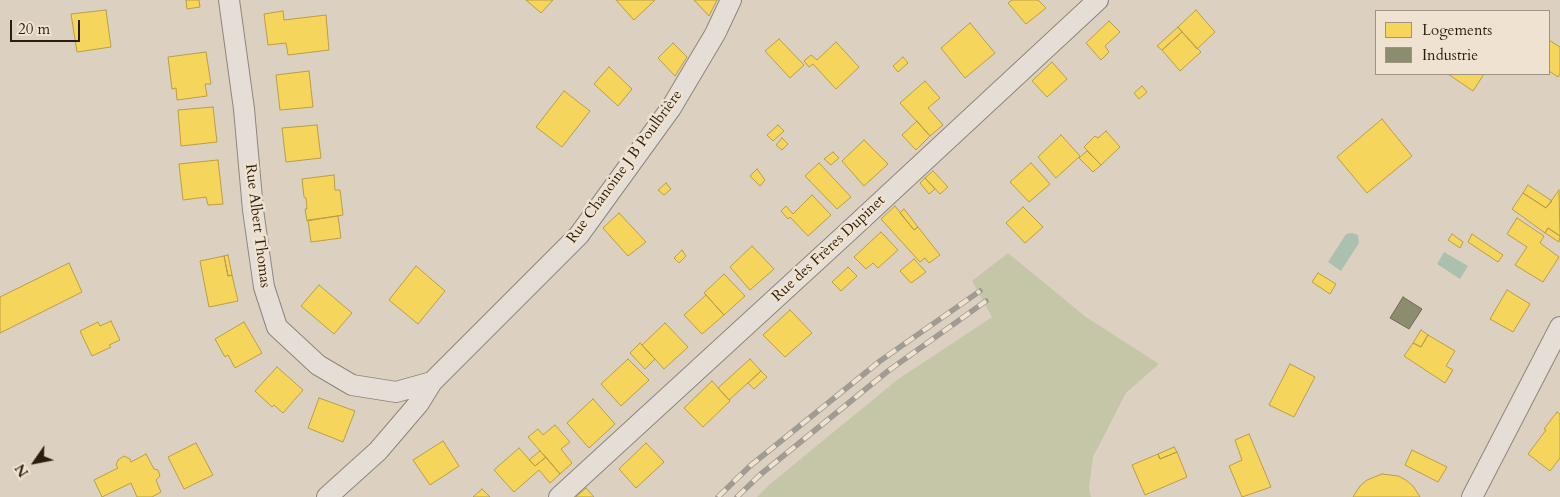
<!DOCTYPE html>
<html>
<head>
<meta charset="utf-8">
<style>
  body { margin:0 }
  #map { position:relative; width:1560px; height:497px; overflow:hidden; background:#dcd1c1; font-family:Cardo,serif }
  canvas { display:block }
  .legend { position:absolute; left:1375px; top:10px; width:175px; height:65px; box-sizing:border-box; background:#efe2d0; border:1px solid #a09381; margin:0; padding:6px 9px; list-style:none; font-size:15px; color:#2a1d0b }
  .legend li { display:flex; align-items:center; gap:10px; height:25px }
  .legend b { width:25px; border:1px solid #a09381 }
  .north { position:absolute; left:10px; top:437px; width:50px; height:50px; -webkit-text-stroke:4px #efe2d0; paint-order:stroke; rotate:237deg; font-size:14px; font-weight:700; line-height:20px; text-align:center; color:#2a1d0b }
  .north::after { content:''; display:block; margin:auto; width:18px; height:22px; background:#2a1d0b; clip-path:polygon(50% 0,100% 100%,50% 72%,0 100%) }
  .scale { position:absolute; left:10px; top:20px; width:70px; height:22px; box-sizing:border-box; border:2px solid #2a1d0b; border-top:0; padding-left:6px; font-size:15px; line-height:18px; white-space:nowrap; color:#2a1d0b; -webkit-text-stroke:4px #efe2d0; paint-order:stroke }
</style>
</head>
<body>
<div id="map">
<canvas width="1560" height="497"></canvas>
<ul class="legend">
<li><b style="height:14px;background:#f6d55c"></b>Logements</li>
<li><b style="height:14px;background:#8c8c6e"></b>Industrie</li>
</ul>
<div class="north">N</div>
<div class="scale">20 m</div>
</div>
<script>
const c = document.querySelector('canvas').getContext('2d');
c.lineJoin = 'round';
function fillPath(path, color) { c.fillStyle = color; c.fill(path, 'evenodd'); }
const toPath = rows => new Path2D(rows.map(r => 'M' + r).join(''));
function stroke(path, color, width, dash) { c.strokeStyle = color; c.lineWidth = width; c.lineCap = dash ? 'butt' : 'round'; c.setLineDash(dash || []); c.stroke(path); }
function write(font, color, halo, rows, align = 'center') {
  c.font = font + ' Cardo,serif'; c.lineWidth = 5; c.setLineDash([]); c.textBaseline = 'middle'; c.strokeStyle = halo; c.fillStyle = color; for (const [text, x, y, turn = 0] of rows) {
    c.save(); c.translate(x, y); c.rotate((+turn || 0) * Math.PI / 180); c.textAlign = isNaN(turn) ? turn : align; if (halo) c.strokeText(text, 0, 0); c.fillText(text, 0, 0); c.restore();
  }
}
const green = toPath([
  [1008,253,1086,317,1159,364,1126,393,1093,457,1089,488,1091,497,757,497,770,484,897,380,992,317,972,281]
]);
const water = toPath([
  [1352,233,1358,235,1359,243,1341,271,1328,262,1346,234],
  [1444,252,1468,266,1460,279,1437,264]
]);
const homes = toPath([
  [186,0,199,0,200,7,187,9,186,0],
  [526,0,553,0,541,13,526,0],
  [616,0,655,0,634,20,616,0],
  [694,0,717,0,709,16,694,0],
  [1012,0,1038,0,1046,8,1026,24,1008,3,1012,0],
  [106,10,111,47,77,52,71,14,106,10],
  [1196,10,1215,32,1197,49,1178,27,1196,10],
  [283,11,284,20,326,15,329,50,288,55,286,43,268,45,264,14,283,11],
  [1109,21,1120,32,1105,46,1109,52,1101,60,1086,43,1109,21],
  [970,23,995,53,965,78,941,48,970,23],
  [1178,27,1182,32,1162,50,1157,46,1178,27],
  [1182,32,1201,52,1180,71,1162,50,1182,32],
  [779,39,804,65,790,78,765,51,779,39],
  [1549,40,1560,47,1560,74,1558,77,1549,71,1549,40],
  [836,42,859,67,836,89,813,64,809,67,804,61,811,55,817,60,836,42],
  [673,43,687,57,675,76,658,58,673,43],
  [206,52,211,84,205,84,207,96,177,100,176,88,172,89,168,57,206,52],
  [903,57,908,63,898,72,893,66,903,57],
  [1052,62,1067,79,1047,97,1032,81,1052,62],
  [609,67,632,89,618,106,594,84,609,67],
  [309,71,313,107,280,110,276,75,309,71],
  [1448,74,1484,74,1473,91,1448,74],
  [925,81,940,98,928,108,943,125,930,136,900,103,925,81],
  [1142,86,1147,92,1139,99,1134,93,1142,86],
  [564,91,590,111,562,147,536,127,564,91],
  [213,107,217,142,181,146,178,110,213,107],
  [1382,119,1412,156,1367,193,1337,157,1382,119],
  [917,121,930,136,916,150,902,135,917,121],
  [317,125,321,158,286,162,282,128,317,125],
  [778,125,784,131,773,141,767,135,778,125],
  [1106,131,1120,147,1101,165,1084,147,1095,136,1098,138,1106,131],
  [1061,135,1080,156,1056,178,1038,157,1061,135],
  [782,138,788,144,782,150,776,145,782,138],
  [864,140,888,164,864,186,842,161,864,140],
  [1087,151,1101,165,1093,172,1079,158,1087,151],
  [833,152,839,158,831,165,824,159,833,152],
  [218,160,223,204,208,205,206,197,183,200,179,164,218,160],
  [819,163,851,197,837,209,805,176,819,163],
  [1031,163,1050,184,1029,202,1010,182,1031,163],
  [757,169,765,180,760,186,750,176,757,169],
  [933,171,948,187,940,194,925,178,933,171],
  [334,175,335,190,340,190,343,215,307,221,305,209,307,209,306,198,304,197,302,179,334,175],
  [925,178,935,189,929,194,920,183,925,178],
  [666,183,671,189,664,195,658,190,666,183],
  [1528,185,1552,201,1546,208,1523,193,1528,185],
  [1559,190,1560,236,1548,228,1545,233,1512,209,1523,193,1546,208,1559,190],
  [812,195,831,215,808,236,790,217,788,219,781,211,786,206,793,214,812,195],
  [895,206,914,230,918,227,940,255,929,263,925,258,920,262,881,219,895,206],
  [1023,207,1043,227,1025,243,1006,223,1023,207],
  [904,209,918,227,914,230,900,213,904,209],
  [619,213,646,242,628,256,603,228,619,213],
  [338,216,341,238,311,242,308,220,338,216],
  [1517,218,1544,236,1540,243,1559,257,1543,282,1515,265,1527,247,1507,234,1517,218],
  [1548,228,1560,236,1559,242,1545,233,1548,228],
  [881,232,898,250,878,268,873,263,866,269,854,257,881,232],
  [1452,234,1463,242,1460,248,1448,240,1452,234],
  [1472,234,1503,255,1498,262,1468,242,1472,234],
  [752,246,774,269,750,290,730,267,752,246],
  [682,250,686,256,679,263,674,258,682,250],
  [228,255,232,275,228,276,224,256,228,255],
  [224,256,228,276,232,275,238,301,209,307,200,261,224,256],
  [914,259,926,272,911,283,900,271,914,259],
  [69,263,82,292,0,333,0,297,69,263],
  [416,266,445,291,418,324,389,300,416,266],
  [848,267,857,276,841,291,832,282,848,267],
  [1318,273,1336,284,1330,294,1312,282,1318,273],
  [724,274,745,296,724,315,704,293,724,274],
  [319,285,352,313,334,334,301,306,319,285],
  [1507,290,1530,304,1513,332,1490,319,1507,290],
  [706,295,724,315,702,334,684,315,706,295],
  [790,310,812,333,785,357,763,335,790,310],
  [111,321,120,340,109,345,111,347,92,356,80,331,98,322,100,326,111,321],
  [244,322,262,353,235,368,228,355,225,357,215,339,244,322],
  [665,323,688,347,664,369,642,345,665,323],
  [1421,330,1428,335,1421,347,1413,343,1421,330],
  [1428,335,1455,351,1446,366,1453,370,1445,383,1404,356,1413,343,1421,347,1428,335],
  [640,343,655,359,645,369,630,353,640,343],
  [628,359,649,380,621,406,601,384,628,359],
  [750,359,761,371,729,400,718,388,750,359],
  [1290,364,1315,377,1294,417,1269,405,1290,364],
  [277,367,303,390,283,413,274,405,272,407,255,391,277,367],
  [761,371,767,377,754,389,748,383,761,371],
  [712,381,730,401,703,427,684,408,712,381],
  [319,398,355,411,343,442,308,428,319,398],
  [593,399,615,424,589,448,567,423,593,399],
  [1557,412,1560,414,1560,458,1550,471,1528,454,1546,430,1544,429,1557,412],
  [555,425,570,442,561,449,572,463,560,474,528,437,538,429,543,435,555,425],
  [1249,434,1271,487,1242,497,1229,466,1242,460,1235,440,1249,434],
  [443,441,459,466,430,485,413,460,443,441],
  [196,443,213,475,184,489,168,457,196,443],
  [646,443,664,462,636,488,619,469,646,443],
  [1174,447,1177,452,1160,459,1158,454,1174,447],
  [519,448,535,466,546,457,560,474,550,483,539,470,514,492,494,470,519,448],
  [1412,450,1447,467,1438,482,1405,465,1412,450],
  [540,451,546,457,535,466,529,460,540,451],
  [1177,452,1187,477,1145,495,1132,465,1158,454,1160,459,1177,452],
  [146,454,154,469,158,470,160,476,156,480,161,492,152,497,137,497,131,483,102,497,94,480,118,468,116,465,118,460,124,456,130,459,131,462,146,454],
  [1382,474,1398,476,1406,480,1413,486,1420,497,1353,497,1360,486,1367,480,1382,474],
  [586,488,594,497,576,497,586,488],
  [482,489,490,497,473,497,482,489]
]);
const industry = toPath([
  [1403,297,1422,309,1409,329,1390,318,1403,297]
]);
const minor = toPath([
  [229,0,244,109,253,210,264,287,277,327,318,365,352,385,396,392,432,382,419,403,378,451,327,497],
  [432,382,579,235,671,108,715,34,731,0],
  [559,497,848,232,1098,0],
  [1472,497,1560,327]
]);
const rail = toPath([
  [718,497,750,466,880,361,980,291],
  [737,497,761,474,888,371,986,301]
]);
const streetNames = [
  ["Rue Chanoine J B Poulbrière",625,167,-54],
  ["Rue Albert Thomas",257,226,83],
  ["Rue des Frères Dupinet",829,249,-43]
];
fillPath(green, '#c5c6a7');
fillPath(water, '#acc0b0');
fillPath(homes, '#f6d55c');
stroke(homes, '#b99e44', 1);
fillPath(industry, '#8c8c6e');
stroke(industry, '#6f6b50', 1);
stroke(minor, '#8e867b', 22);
stroke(minor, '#e4ded6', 20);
stroke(rail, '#a09b93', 5.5);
stroke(rail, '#efe2d0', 4, [11]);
write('15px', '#2a1d0b', '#efe2d0', streetNames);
</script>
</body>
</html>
